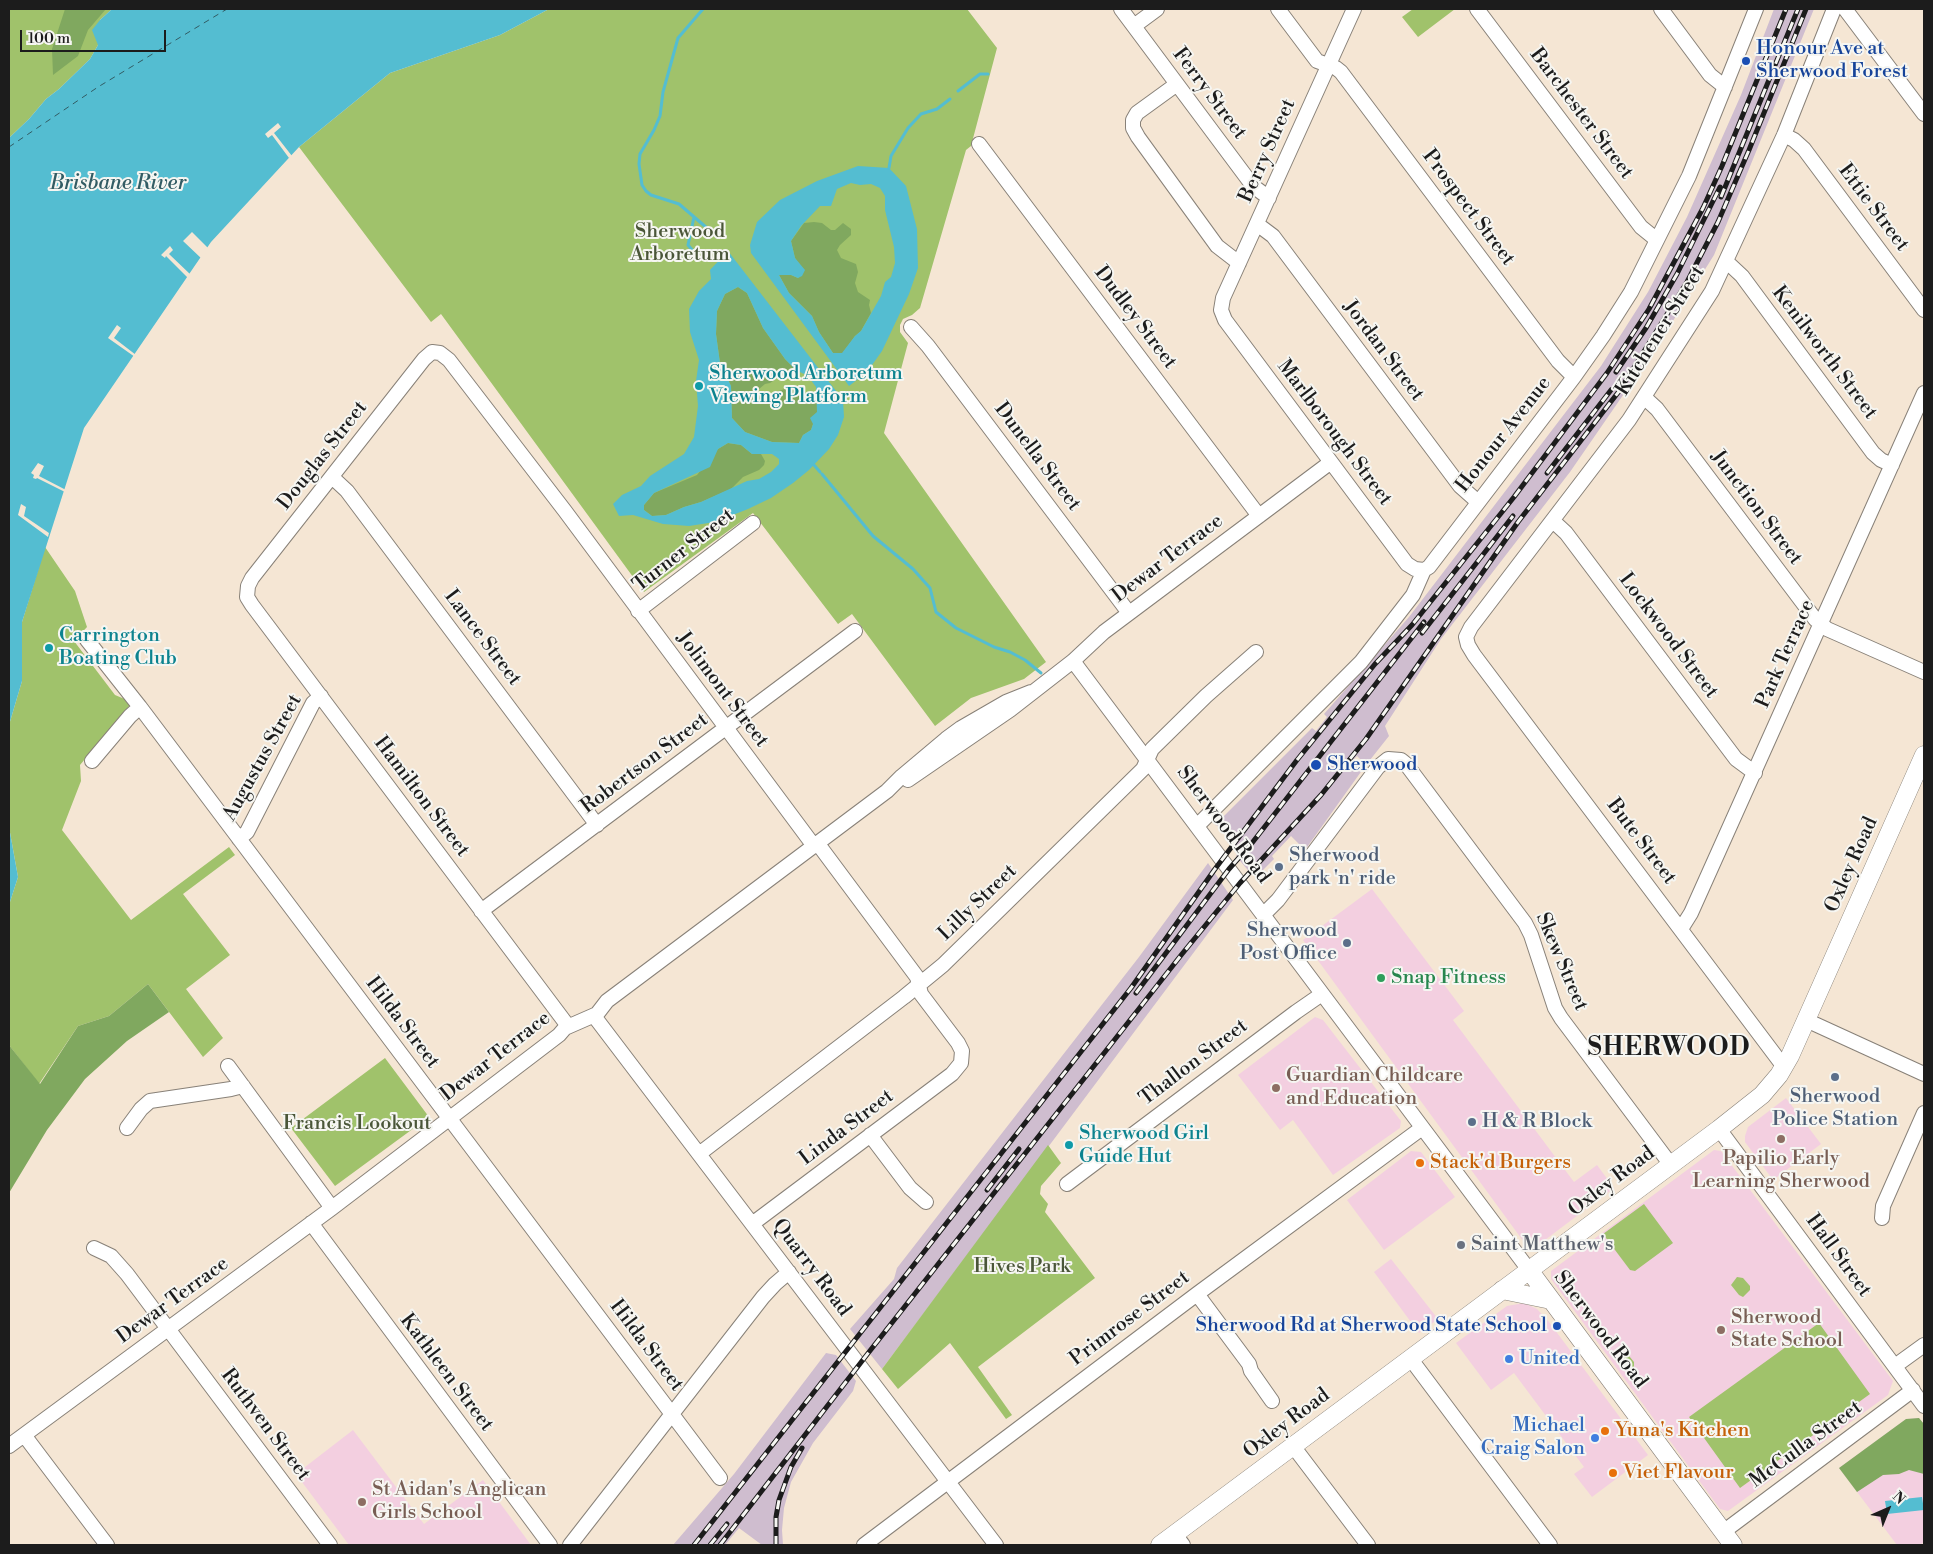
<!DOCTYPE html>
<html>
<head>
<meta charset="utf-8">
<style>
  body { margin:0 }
  #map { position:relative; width:1933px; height:1554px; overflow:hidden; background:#f5e6d4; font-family:"Libre Bodoni",serif }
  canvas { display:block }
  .frame { position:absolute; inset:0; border:10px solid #1c1c1c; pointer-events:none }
  .north { position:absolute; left:1863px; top:1484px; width:50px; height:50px; -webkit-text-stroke:4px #f6f6f2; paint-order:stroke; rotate:44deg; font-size:14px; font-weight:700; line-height:20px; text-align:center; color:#1c1c1c }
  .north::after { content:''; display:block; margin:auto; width:18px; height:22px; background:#1c1c1c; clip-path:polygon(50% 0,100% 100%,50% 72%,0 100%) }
  .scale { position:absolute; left:20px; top:30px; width:146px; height:22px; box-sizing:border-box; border:2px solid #1c1c1c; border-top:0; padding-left:6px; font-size:15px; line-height:18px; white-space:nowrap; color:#1c1c1c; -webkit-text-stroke:4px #f6f6f2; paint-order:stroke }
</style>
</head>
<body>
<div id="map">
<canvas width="1933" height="1554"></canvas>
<div class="frame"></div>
<div class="north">N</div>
<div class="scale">100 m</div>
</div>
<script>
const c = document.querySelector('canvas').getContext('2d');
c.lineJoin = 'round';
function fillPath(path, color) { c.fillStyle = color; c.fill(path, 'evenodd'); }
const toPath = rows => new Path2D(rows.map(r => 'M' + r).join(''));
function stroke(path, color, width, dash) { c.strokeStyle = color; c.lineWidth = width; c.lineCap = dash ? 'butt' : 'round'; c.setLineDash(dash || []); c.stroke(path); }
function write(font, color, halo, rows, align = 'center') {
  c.font = font + ' "Libre Bodoni",serif'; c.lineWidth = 4; c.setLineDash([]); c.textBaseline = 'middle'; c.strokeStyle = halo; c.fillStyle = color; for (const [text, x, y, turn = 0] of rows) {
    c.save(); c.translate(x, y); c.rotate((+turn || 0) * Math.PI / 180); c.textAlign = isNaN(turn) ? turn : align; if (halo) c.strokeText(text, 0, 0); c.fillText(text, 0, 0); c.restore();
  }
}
const built = toPath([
  [1372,889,1464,1011,1453,1020,1574,1182,1597,1165,1614,1188,1533,1249,1529,1249,1303,940],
  [1315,1017,1323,1020,1401,1121,1400,1128,1333,1175,1293,1120,1280,1130,1238,1075],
  [1786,1098,1821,1144,1773,1180,1745,1142,1745,1136,1748,1127],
  [1714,1150,1721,1151,1893,1381,1888,1395,1728,1511,1720,1509,1551,1279,1551,1271],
  [1411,1151,1421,1152,1455,1197,1384,1250,1347,1200],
  [1391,1259,1438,1319,1419,1333,1374,1272],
  [1524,1303,1537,1309,1549,1322,1648,1455,1592,1497,1574,1474,1584,1467,1514,1373,1491,1390,1456,1343,1507,1306],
  [1919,1418,1924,1424,1924,1542,1920,1545,1897,1545,1839,1468,1906,1419],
  [353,1430,424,1524,483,1480,531,1545,349,1545,296,1474]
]);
const industrial = toPath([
  [1774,9,1814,9,1714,255,1661,340,1570,472,1441,639,1385,726,1389,736,1366,765,1357,756,1353,760,1363,769,1305,850,1291,836,1272,856,1274,859,1258,875,1256,872,1252,875,1236,856,1240,850,1227,842,1231,839,1222,827,1215,825,1312,728,1316,731,1327,717,1324,714,1409,617,1601,366,1648,292,1687,217,1741,95],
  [1208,863,1233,900,882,1369,850,1329,894,1279,897,1268,1139,957],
  [826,1353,836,1355,856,1381,853,1391,813,1443,791,1482,784,1508,782,1530,783,1545,762,1545,739,1528,725,1545,673,1545,734,1474]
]);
const green = toPath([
  [9,9,112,9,100,20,98,45,90,59,59,89,46,99,29,119,9,138],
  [549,9,967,9,997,48,971,146,966,150,920,308,912,315,903,319,900,325,900,332,908,343,884,433,1046,662,1024,679,971,698,935,726,852,614,838,624,753,513,644,592,441,314,431,322,299,147,390,73,500,35],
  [1413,9,1455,9,1418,37,1402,17],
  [45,547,75,591,87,627,74,641,115,695,127,700,130,705,80,765,81,781,62,830,131,920,229,847,235,855,183,894,230,955,186,989,223,1038,203,1057,148,984,109,1016,78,1026,39,1084,9,1045,9,905,18,877,9,827,9,725,22,681,22,622],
  [385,1058,429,1117,335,1186,291,1128],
  [1048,1145,1061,1163,1041,1186,1040,1194,1048,1204,1045,1212,1095,1278,978,1367,1012,1415,1006,1419,950,1343,898,1389,882,1369],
  [1644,1204,1673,1243,1635,1271,1630,1270,1603,1234],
  [1737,1277,1743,1278,1750,1286,1750,1290,1743,1297,1739,1295,1731,1285],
  [1819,1323,1870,1394,1740,1488,1689,1417],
  [1625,1351,1634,1362,1634,1367,1627,1371,1618,1359,1618,1356]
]);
const forest = toPath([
  [65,9,106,9,88,30,78,56,53,75,52,49],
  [814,222,822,223,831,230,835,230,843,223,851,229,851,235,840,245,837,250,841,258,856,264,858,272,855,283,858,292,870,300,869,305,871,313,861,331,855,336,842,354,833,353,819,332,812,316,789,293,779,275,791,275,798,278,804,270,795,258,791,241,804,223],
  [738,287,747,293,763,328,785,359,796,370,790,370,784,374,776,374,776,379,770,383,765,384,759,389,757,395,767,404,774,402,779,391,787,388,797,390,802,396,805,393,813,394,817,400,817,412,811,430,803,435,799,443,772,442,745,432,732,418,731,386,720,363,716,334,717,311,725,294],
  [728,443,741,445,752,454,761,454,765,461,764,465,759,470,743,477,731,489,701,502,684,507,666,515,652,516,644,510,644,505,654,493,697,475,718,449],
  [148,984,169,1012,127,1041,85,1079,47,1130,9,1193,9,1045,40,1084,78,1026,109,1016],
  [1919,1418,1924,1424,1924,1474,1909,1470,1899,1474,1883,1475,1857,1492,1839,1468,1906,1419]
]);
const water = toPath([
  [112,9,549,9,500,35,390,73,299,147,211,242,84,428,22,622,22,681,9,725,9,138,29,119,46,99,59,89,90,59,98,45,92,30,100,20],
  [858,166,889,168,906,186,917,229,918,268,909,294,882,351,867,372,849,386,751,253,750,245,757,222,780,200,817,181],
  [851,183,860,185,871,184,880,188,885,196,885,210,894,247,895,263,891,277,885,282,881,296,861,331,855,336,842,353,833,353,819,332,812,316,789,293,779,275,791,275,798,278,802,276,805,270,795,258,791,241,801,226,820,206,831,206,837,189],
  [728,251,843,400,844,417,838,435,829,449,809,470,793,483,771,498,748,509,715,522,689,526,663,524,633,515,619,516,613,504,622,495,641,486,650,476,684,454,694,437,698,406,696,381,699,360,690,332,689,309,699,291,711,279,710,270],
  [738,287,747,293,763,328,785,359,796,370,808,376,816,387,817,412,810,418,813,424,811,430,803,435,799,443,772,442,745,432,732,418,731,386,720,363,716,334,717,311,725,294],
  [728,443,741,445,752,454,772,454,779,459,779,464,771,472,759,479,747,481,701,502,684,507,666,515,652,516,644,510,644,505,654,493,710,467,718,449],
  [9,827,18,877,9,905],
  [1922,1497,1924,1510,1887,1514,1885,1501]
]);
const pier = toPath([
  [278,123,281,127,274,133,292,156,289,158,272,135,268,138,265,134],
  [192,232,209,249,202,259,183,241],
  [170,246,173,250,169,254,191,275,188,278,166,256,165,258,161,255],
  [117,325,121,328,114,338,136,355,135,357,108,338],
  [38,463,44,466,39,476,66,490,65,492,37,478,36,479,33,478,34,475,31,473],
  [21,504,26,507,24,516,49,533,48,537,18,515]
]);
const stream = toPath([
  [703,9,678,38,663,92,660,116,654,130,640,154,639,164,642,185,646,191,651,195,679,204,707,228],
  [958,91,980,74,988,74],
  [889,168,891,156,908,128,921,114,937,109,950,99],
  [693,251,688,245,694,217],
  [814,465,820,472],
  [822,474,873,536,913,569,930,588,936,612,956,628,994,647,1010,652,1025,660,1041,673]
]);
const ferry = toPath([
  [9,147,98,87,227,9]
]);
const minor = toPath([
  [1121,9,1253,186,1269,198],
  [1278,9,1317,61,1336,68,1341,72,1558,361,1574,377],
  [1354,9,1223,298,1221,310,1225,320,1407,564,1415,569,1424,570],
  [1477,9,1641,227,1657,240],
  [1661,9,1710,75,1725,87],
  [1845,9,1924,114],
  [1134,26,1157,9],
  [1177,84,1137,113,1133,120,1133,128,1138,137,1217,246,1239,263],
  [1784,135,1794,140,1804,149,1924,310],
  [979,144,1259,516],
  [1257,224,1273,236,1460,486,1478,502],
  [1727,262,1742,276,1873,453,1881,460,1892,465],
  [911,327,928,346,1129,613],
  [1644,397,1657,409,1815,619,1827,629,1924,672],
  [332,477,347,491,597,825],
  [1553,521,1566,533,1736,759,1755,773],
  [638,611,753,523],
  [87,640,140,707,720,1478],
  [1073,661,1529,1270],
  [92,761,130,716,140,707],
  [908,780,1010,710,1073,661,1104,632,1331,462],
  [1197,826,1361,662,1413,595,1424,570,1429,567,1574,377,1603,336,1631,292,1689,176,1756,9],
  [239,839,247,832,313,703,321,696],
  [481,911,855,631],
  [1263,915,1278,900,1378,767,1388,759,1401,760,1406,764,1525,923,1531,935,1555,1008,1561,1018,1671,1165],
  [1681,929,1691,913,1924,393],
  [594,1016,996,1545],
  [1806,1020,1924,1074],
  [568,1026,252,605,247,597,248,586,252,578,424,359,432,352,440,353,449,360,565,511,811,842,821,848,917,977,921,994,958,1043,962,1051,961,1063,952,1074,752,1224],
  [228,1066,332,1208],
  [1784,1067,1474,655,1468,645,1466,637,1471,627,1629,420,1712,291,1784,135,1834,9],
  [127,1128,141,1109,150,1101,231,1089,243,1086],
  [1719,1129,1924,1406],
  [870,1135,910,1188,926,1202],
  [699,1154,904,997,943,965,1143,769,1152,749,1206,696,1256,652],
  [1067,1184,1296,1012,1322,994],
  [1882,1218,1883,1206,1924,1113],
  [311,1223,550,1545],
  [94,1248,111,1256,127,1274,330,1545],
  [1197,1294,1249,1364,1251,1371,1272,1401],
  [1410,1358,1550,1545],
  [1895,1366,1924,1345],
  [24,1435,107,1545],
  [9,1446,332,1208,559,1035,565,1028,597,1014,607,1001,887,791,902,776,946,739,961,728,1006,702,1031,692],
  [1293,1446,1368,1545],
  [1723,1532,1913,1390],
  [1175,1534,1183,1545],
  [570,1545,763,1297,775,1284,789,1272],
  [864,1545,1197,1294,1422,1128]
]);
const major = toPath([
  [1529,1270,1733,1545],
  [1502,1290,1551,1300],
  [1160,1545,1719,1129,1762,1095,1779,1075,1790,1056,1924,755]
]);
const rail = toPath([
  [1721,197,1798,9],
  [1616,372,1646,328,1677,274,1720,187],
  [1547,473,1611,390],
  [1422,633,1513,516],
  [1136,993,1229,869,1252,843,1424,622],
  [987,1190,1019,1149],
  [694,1545,1131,988,1215,869,1297,760,1375,664,1412,625,1514,497,1607,373,1649,309,1703,208,1722,166,1786,9],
  [710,1545,727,1524],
  [720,1545,869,1352,1182,954,1240,883,1321,795,1366,739,1518,522,1620,390,1687,282,1718,222,1749,150,1806,9],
  [776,1545,776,1517,779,1500,791,1467,802,1448]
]);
const markers = [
  [1746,61,5,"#1a4fb4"],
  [699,386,5,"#0f9aa8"],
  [49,648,5,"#0f9aa8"],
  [1316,765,6,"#1a4fb4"],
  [1279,867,5,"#5c6f8a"],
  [1347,943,5,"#5c6f8a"],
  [1381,978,5,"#2e9e5b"],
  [1835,1077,5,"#5c6f8a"],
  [1276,1088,5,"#8d6e63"],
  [1472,1122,5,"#5c6f8a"],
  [1781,1139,5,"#8d6e63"],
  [1069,1145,5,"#0f9aa8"],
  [1420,1163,5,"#e8710a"],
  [1461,1245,5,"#6b7280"],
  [1557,1326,5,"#1a4fb4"],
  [1721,1330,5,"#8d6e63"],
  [1509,1359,5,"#3f7fe0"],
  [1605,1431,5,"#e8710a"],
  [1595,1438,5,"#3f7fe0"],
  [1613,1473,5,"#e8710a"],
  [362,1502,5,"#8d6e63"]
];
const transitNames = [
  ["Honour Ave at",1756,49],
  ["Sherwood Forest",1756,72],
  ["Sherwood",1327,765],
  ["Sherwood Rd at Sherwood State School",1547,1326,"right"]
];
const streetNames = [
  ["Ferry Street",1209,94,53],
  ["Barchester Street",1581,114,53],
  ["Berry Street",1268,151,-66],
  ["Prospect Street",1468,208,53],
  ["Ettie Street",1873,208,53],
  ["Dudley Street",1135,318,53],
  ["Kitchener Street",1661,331,-58],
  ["Jordan Street",1383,351,53],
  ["Kenilworth Street",1824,353,53],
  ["Marlborough Street",1334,433,53],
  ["Honour Avenue",1504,435,-52],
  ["Douglas Street",323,456,-52],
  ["Dunella Street",1037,457,53],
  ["Junction Street",1756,508,53],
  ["Turner Street",684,551,-38],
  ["Dewar Terrace",1168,559,-37],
  ["Lockwood Street",1668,636,53],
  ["Lance Street",482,638,53],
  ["Park Terrace",1786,654,-66],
  ["Jolimont Street",722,690,53],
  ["Augustus Street",263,758,-61],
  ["Robertson Street",645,764,-37],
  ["Hamilton Street",421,797,53],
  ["Sherwood Road",1223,825,53],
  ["Bute Street",1641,842,53],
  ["Oxley Road",1852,865,-66],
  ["Lilly Street",978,903,-44],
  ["Skew Street",1561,962,67],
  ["Hilda Street",402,1023,53],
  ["Dewar Terrace",496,1057,-38],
  ["Thallon Street",1194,1063,-37],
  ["Linda Street",847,1128,-37],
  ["Oxley Road",1612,1182,-37],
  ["Hall Street",1838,1256,54],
  ["Quarry Road",811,1268,53],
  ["Dewar Terrace",173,1301,-36],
  ["Primrose Street",1130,1319,-37],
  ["Sherwood Road",1600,1330,53],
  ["Hilda Street",646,1346,53],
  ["Kathleen Street",446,1373,53],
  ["Oxley Road",1287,1424,-37],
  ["Ruthven Street",265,1425,53],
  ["McCulla Street",1806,1445,-36]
];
const parkNames = [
  ["Sherwood",680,232],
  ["Arboretum",680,255],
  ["Francis Lookout",357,1124],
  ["Hives Park",1022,1267]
];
const cultureNames = [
  ["Sherwood Arboretum",709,374],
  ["Viewing Platform",709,397],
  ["Carrington",59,636],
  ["Boating Club",59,659],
  ["Sherwood Girl",1079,1134],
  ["Guide Hut",1079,1157]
];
const serviceNames = [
  ["Sherwood",1289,856],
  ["park 'n' ride",1289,879],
  ["Sherwood",1337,931,"right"],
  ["Post Office",1337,954,"right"],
  ["Sherwood",1835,1097,"center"],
  ["Police Station",1835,1120,"center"],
  ["H & R Block",1482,1122]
];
const leisureNames = [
  ["Snap Fitness",1391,978]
];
const educationNames = [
  ["Guardian Childcare",1286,1076],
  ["and Education",1286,1099],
  ["Papilio Early",1781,1159,"center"],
  ["Learning Sherwood",1781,1182,"center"],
  ["Sherwood",1731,1318],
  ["State School",1731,1341],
  ["St Aidan's Anglican",372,1490],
  ["Girls School",372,1513]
];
const foodNames = [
  ["Stack'd Burgers",1430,1163],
  ["Yuna's Kitchen",1615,1431],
  ["Viet Flavour",1623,1473]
];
const worshipNames = [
  ["Saint Matthew's",1471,1245]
];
const shopNames = [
  ["United",1519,1359],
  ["Michael",1585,1426,"right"],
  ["Craig Salon",1585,1449,"right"]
];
const waterNames = [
  ["Brisbane River",118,184]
];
const districtNames = [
  ["SHERWOOD",1669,1049]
];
fillPath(built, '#f3cfe0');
fillPath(industrial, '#cfbdcf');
fillPath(green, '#a0c26b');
fillPath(forest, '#80a85f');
fillPath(water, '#54bdd1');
fillPath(pier, '#f5e6d4');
stroke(stream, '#54bdd1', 3);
stroke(ferry, '#325c64', 1, [6, 5]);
stroke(minor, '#888178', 16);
stroke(major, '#888178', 19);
stroke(minor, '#fff', 14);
stroke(major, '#fff', 18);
stroke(rail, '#1c1c1c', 5);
stroke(rail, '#f6f6f2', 3, [9]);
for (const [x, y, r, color] of markers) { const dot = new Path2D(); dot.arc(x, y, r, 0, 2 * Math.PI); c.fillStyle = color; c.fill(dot); stroke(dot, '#f6f6f2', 2); }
write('20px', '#164399', '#f6f6f2', transitNames, 'left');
write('20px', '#1c1c1c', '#f6f6f2', streetNames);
write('20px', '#4a5638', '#f6f6f2', parkNames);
write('20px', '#0d838f', '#f6f6f2', cultureNames, 'left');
write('20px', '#4e5e75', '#f6f6f2', serviceNames, 'left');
write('20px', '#27864d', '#f6f6f2', leisureNames, 'left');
write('20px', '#785e54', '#f6f6f2', educationNames, 'left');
write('20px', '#c56008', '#f6f6f2', foodNames, 'left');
write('20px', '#5b616d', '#f6f6f2', worshipNames, 'left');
write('20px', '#366cbe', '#f6f6f2', shopNames, 'left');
write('italic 21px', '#325c64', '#f6f6f2', waterNames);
c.letterSpacing = '1px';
write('bold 25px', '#1c1c1c', '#f6f6f2', districtNames);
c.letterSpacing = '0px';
</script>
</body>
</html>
